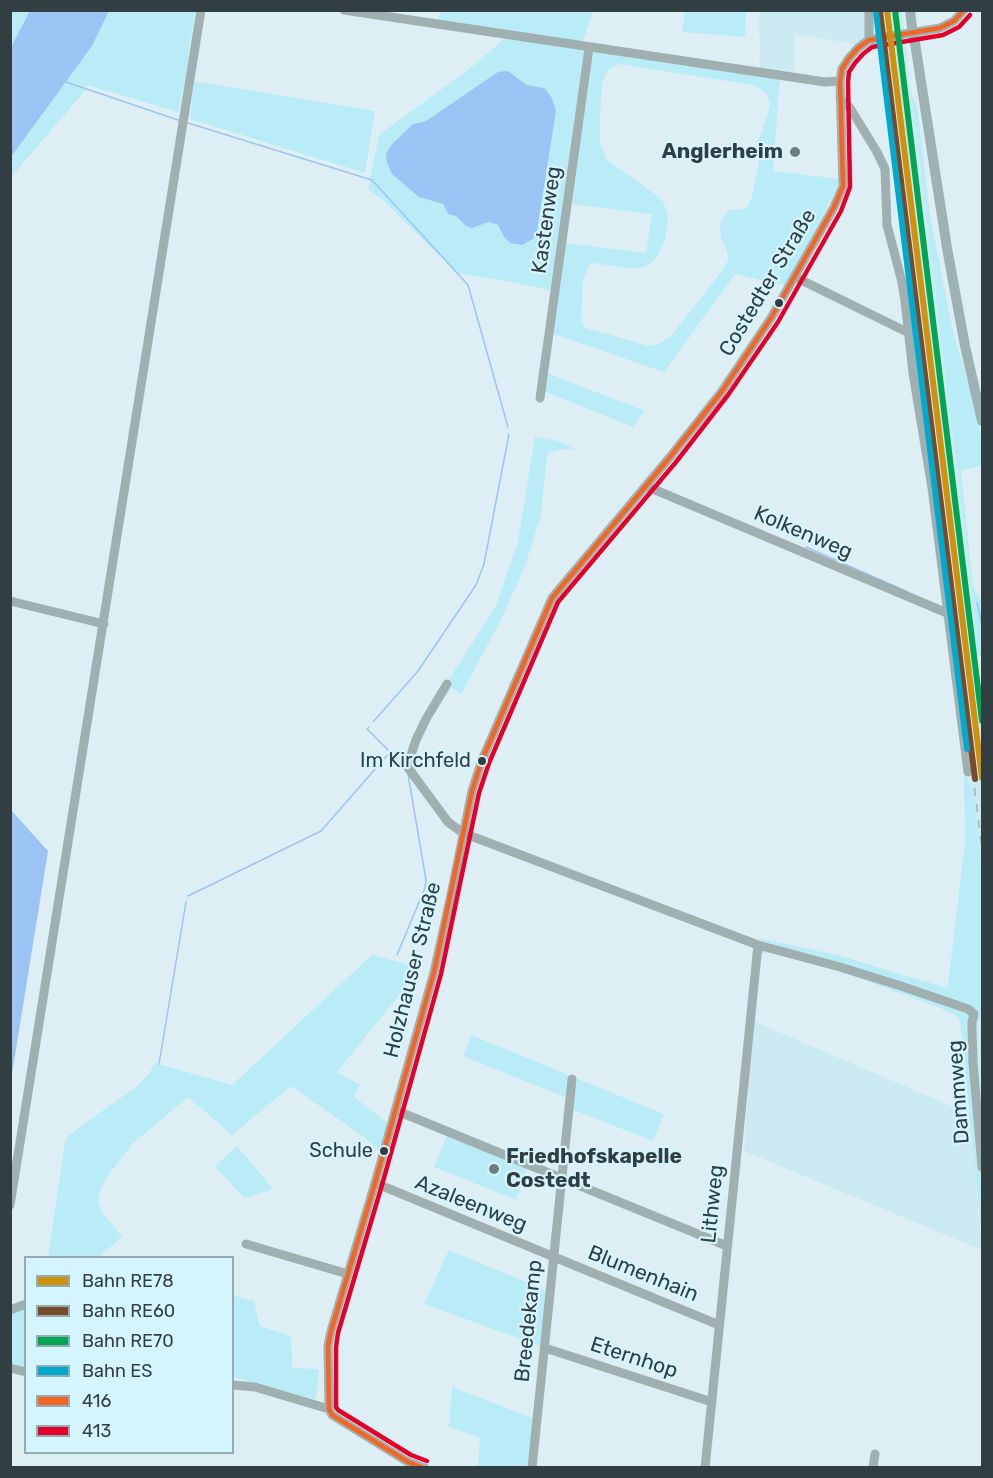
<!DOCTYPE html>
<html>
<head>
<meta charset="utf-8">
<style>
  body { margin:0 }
  #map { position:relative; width:993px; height:1478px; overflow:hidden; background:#ddeff4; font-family:Rubik,sans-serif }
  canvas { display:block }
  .frame { position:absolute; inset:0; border:12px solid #323f42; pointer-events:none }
  .legend { position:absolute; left:24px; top:1256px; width:210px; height:198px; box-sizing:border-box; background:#d4f5fd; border:2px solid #93acb2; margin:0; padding:8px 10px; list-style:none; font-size:18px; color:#323f42 }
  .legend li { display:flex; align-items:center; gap:12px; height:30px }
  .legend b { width:30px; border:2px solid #93acb2 }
</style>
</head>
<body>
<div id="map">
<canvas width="993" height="1478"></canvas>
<div class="frame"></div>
<ul class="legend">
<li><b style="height:8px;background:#d0910d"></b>Bahn RE78</li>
<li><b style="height:8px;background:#7a4b2a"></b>Bahn RE60</li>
<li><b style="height:8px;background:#00a651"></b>Bahn RE70</li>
<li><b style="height:8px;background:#00a9ce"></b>Bahn ES</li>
<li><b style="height:8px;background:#f26522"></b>416</li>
<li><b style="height:8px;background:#e4002b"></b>413</li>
</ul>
</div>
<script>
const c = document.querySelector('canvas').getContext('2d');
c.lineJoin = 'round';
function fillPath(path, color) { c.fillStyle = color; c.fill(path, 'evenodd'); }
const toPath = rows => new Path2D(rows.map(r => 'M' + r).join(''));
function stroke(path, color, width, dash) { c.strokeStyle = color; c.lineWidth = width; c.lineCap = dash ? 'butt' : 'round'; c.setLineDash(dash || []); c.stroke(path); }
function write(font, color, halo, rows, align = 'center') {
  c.font = font + ' Rubik,sans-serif'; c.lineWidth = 4.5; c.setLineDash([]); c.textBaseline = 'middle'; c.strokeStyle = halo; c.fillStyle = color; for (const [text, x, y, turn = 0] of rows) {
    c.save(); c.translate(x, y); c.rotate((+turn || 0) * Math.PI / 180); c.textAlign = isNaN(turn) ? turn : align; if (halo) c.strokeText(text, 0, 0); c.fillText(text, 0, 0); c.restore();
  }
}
const built = toPath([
  [759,11,902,11,943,356,968,554,977,656,982,701,982,874,878,37,868,38,856,44,795,34,794,79,760,74],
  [982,1017,982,1125,976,1029,979,1021],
  [753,1021,970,1114,982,1250,744,1151]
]);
const green = toPath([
  [11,10,30,11,11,47,10,11],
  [441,10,593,11,581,47,780,77,773,171,841,179,787,286,735,274,664,372,553,334,559,292,500,280,457,273,385,202,368,189,379,135,473,66,506,37,436,25],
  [619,64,753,85,766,93,770,104,768,113,755,150,760,156,751,200,746,209,729,210,722,218,720,227,721,239,725,246,729,259,721,272,672,335,659,344,649,346,586,328,581,321,583,280,590,264,594,263,631,269,644,267,656,259,665,240,667,228,668,215,663,201,644,186,606,159,600,141,600,118,602,84,606,74,610,68],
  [516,76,527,85,522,245,510,243,504,237,498,225,489,222,472,228,466,226,456,216,448,214,443,204,419,197,387,163,386,153,393,143,413,124,426,121],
  [571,204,652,214,646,253,566,243],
  [109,11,195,11,185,80,178,112,87,85,83,93,11,177,11,157,92,46],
  [685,11,746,11,745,37,682,32],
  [194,81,375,111,365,173,190,119],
  [912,96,917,105,930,215,953,332,969,386,982,438,982,465,961,471,973,587,982,601,982,655,977,657,968,554,943,356],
  [547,373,645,411,633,427,544,391],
  [535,437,558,441,576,450,561,449,550,452,547,456,541,515,524,569,499,624,461,694,446,684,496,606,518,541],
  [964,773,973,788,982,874,982,1017,977,1023,976,1029,982,1125,982,1239,960,1022,958,1018,955,1015,938,1007,839,971,770,953,763,953,758,960,759,938,845,957,903,975,944,987,946,987,948,984,965,843],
  [372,955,421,968,337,1072,360,1085,354,1097,388,1123,380,1151,361,1135,291,1086,232,1135,188,1097,132,1144,105,1180,100,1191,98,1200,101,1210,122,1237,99,1257,48,1258,65,1142,69,1135,137,1086,149,1074,155,1063,232,1085],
  [471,1035,664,1114,653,1141,569,1108,570,1099,463,1056],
  [449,1131,528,1165,516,1200,434,1167],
  [237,1146,273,1189,244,1198,215,1166],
  [449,1250,550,1292,543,1347,424,1304],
  [232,1295,254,1301,260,1326,291,1336,292,1368,319,1369,316,1400,236,1378,232,1372],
  [25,1302,25,1374,11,1369,11,1308],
  [452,1387,540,1421,535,1467,478,1467,480,1438,449,1427]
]);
const water = toPath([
  [30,11,109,11,92,46,11,157,11,47],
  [508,71,527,85,544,88,552,98,556,111,536,237,522,245,510,243,504,237,498,225,489,222,472,228,466,226,456,216,448,214,443,204,419,197,392,174,387,163,386,153,393,143,413,124,426,121,498,72],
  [11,810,48,851,11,1080]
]);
const stream = toPath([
  [66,82,181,121],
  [188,123,372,180,468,285,508,427],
  [806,547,908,592],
  [977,602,982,626],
  [373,722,418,671,476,585,484,564,509,434],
  [391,753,405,770],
  [188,896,321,831,390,752,367,729,369,727],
  [397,955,425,888,426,880,408,774],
  [159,1064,186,902]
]);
const minor = toPath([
  [344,10,825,82,840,81],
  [869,10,869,40],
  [840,98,850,108,877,152,885,169,887,225,902,282,905,301,913,373,932,488,968,772],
  [795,277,909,333],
  [540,398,589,48],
  [646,486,947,613],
  [10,601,104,624],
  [447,684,426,719,416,740,411,755,409,769,448,822,463,833,758,945,840,967,901,986,968,1009,974,1014],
  [974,1014,972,1022,972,1029,973,1062,982,1167],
  [395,1110,727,1246],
  [375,1183,719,1325],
  [10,1205,201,10],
  [246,1244,348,1274],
  [10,1310,26,1304],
  [545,1348,712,1402],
  [10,1368,26,1372],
  [232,1385,255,1387,329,1409],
  [425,1468,408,1462,332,1415,329,1409,328,1346,331,1331,375,1183,434,972,451,895,472,791,482,760,552,598,670,457,722,391,771,318,834,207,843,186,840,81,842,69,849,58,858,48,869,40,940,28,954,21,964,10],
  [532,1468,572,1079],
  [705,1468,758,945],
  [873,1468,875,1454]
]);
const major = toPath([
  [910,10,912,27],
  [915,43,947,248,965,346,982,421]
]);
const rail = toPath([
  [879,10,982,849]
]);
const majorBridge = toPath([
  [912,27,915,43]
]);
const bus1 = toPath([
  [424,1468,408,1462,332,1415,329,1409,328,1346,331,1331,375,1183,434,972,472,791,482,760,552,598,670,457,722,391,771,318,834,207,843,186,840,81,842,69,849,58,858,48,869,40,940,28,954,21,964,10]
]);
const bus2 = toPath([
  [427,1461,411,1455,338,1410,336,1407,336,1347,338,1333,382,1185,441,974,479,793,489,763,558,602,676,462,728,395,778,322,841,211,850,187,848,82,849,72,855,63,863,54,872,47,943,35,959,27,970,15]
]);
const rail1 = toPath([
  [887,10,982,778]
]);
const rail2 = toPath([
  [880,11,975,779]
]);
const rail3 = toPath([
  [895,10,982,721]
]);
const rail4 = toPath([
  [876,12,967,749]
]);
const markers = [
  [795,152,6,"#6e7d80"],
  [779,303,5,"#323f42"],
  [482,761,5,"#323f42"],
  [384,1151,5,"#323f42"],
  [494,1169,6,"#6e7d80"]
];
const busNames = [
  ["Im Kirchfeld",471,761],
  ["Schule",373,1151]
];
const poiNames = [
  ["Anglerheim",783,152],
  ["Friedhofskapelle",506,1157,"left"],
  ["Costedt",506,1181,"left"]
];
const streetNames = [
  ["Kastenweg",547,220,-82],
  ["Costedter Straße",768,283,-59],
  ["Kolkenweg",803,533,23],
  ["Holzhauser Straße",413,970,-76],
  ["Dammweg",959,1092,-94],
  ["Azaleenweg",471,1204,22],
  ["Lithweg",713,1204,-84],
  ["Blumenhain",643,1274,22],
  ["Breedekamp",529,1321,-84],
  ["Eternhop",634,1358,18]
];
fillPath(built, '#cbeaf2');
fillPath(green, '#baecf7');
fillPath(water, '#9bc4f5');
stroke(stream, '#9bc4f5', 1.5);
stroke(minor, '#a0b0b0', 9);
stroke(major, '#9db3b3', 10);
stroke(rail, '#a3b2b3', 1.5, [8, 8]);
stroke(majorBridge, '#9db3b3', 10);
stroke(bus1, '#f26522', 4.5);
stroke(bus2, '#e4002b', 4.5);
stroke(rail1, '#d0910d', 6);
stroke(rail2, '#7a4b2a', 6);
stroke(rail3, '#00a651', 6);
stroke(rail4, '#00a9ce', 6);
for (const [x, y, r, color] of markers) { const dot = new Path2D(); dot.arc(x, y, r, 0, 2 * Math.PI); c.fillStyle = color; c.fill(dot); stroke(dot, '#d4f5fd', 2); }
write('20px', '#323f42', '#d4f5fd', busNames, 'right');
write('bold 21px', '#323f42', '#d4f5fd', poiNames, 'right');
write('21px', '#323f42', '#d4f5fd', streetNames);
</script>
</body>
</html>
